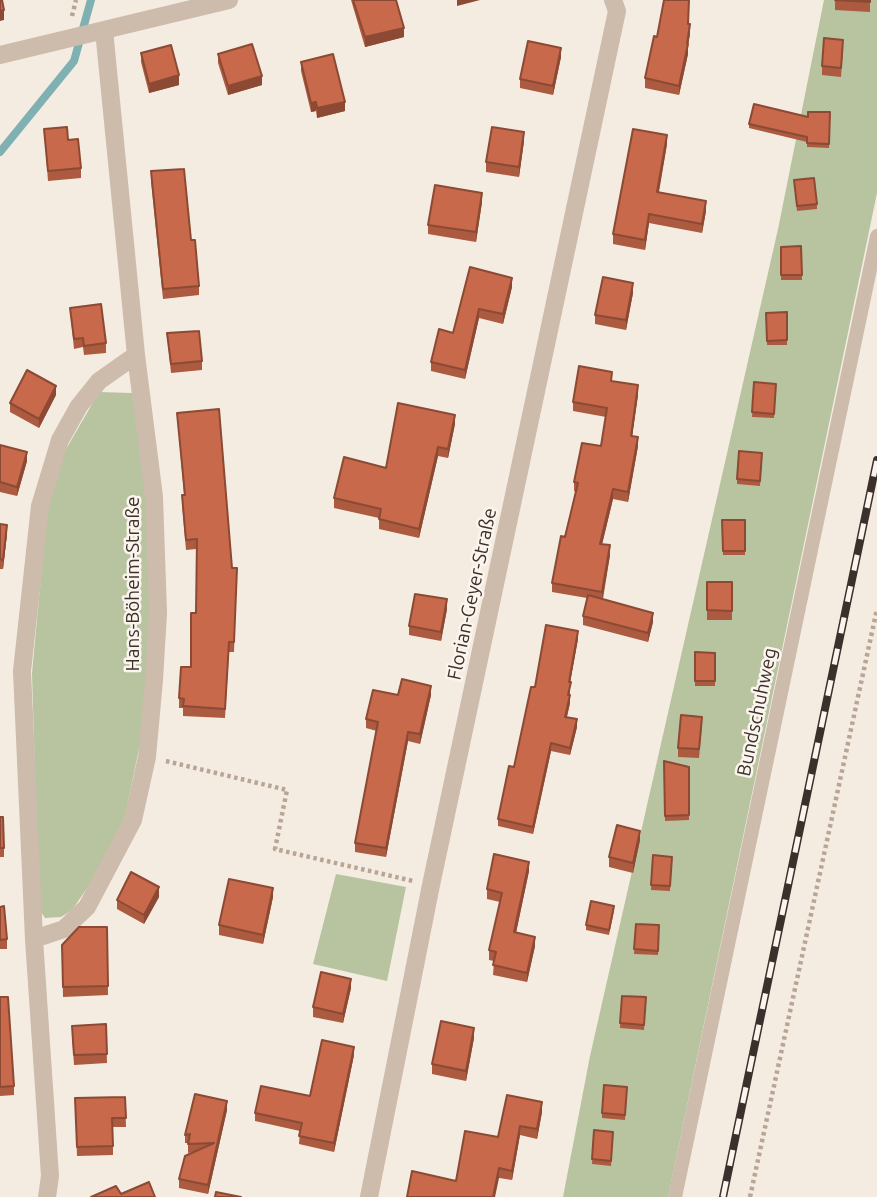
<!DOCTYPE html>
<html>
<head>
<meta charset="utf-8">
<style>
  body { margin:0 }
  canvas { display:block; background:#f4ebe1 }
</style>
</head>
<body>
<canvas width="877" height="1197"></canvas>
<script>
const c = document.querySelector('canvas').getContext('2d');
c.lineJoin = 'round';
function fillPath(path, color) { c.fillStyle = color; c.fill(path, 'evenodd'); }
const toPath = rows => new Path2D(rows.map(r => 'M' + r).join(''));
function stroke(path, color, width, dash) { c.strokeStyle = color; c.lineWidth = width; c.lineCap = dash ? 'butt' : 'round'; c.setLineDash(dash || []); c.stroke(path); }
function write(font, color, halo, rows, align = 'center') {
  c.font = font + ' Ubuntu,sans-serif'; c.lineWidth = 5; c.setLineDash([]); c.textBaseline = 'middle'; c.strokeStyle = halo; c.fillStyle = color; for (const [text, x, y, turn = 0] of rows) {
    c.save(); c.translate(x, y); c.rotate((+turn || 0) * Math.PI / 180); c.textAlign = isNaN(turn) ? turn : align; if (halo) c.strokeText(text, 0, 0); c.fillText(text, 0, 0); c.restore();
  }
}
const green = toPath([
  [824,0,877,0,877,193,668,1197,563,1197,590,1056,778,229],
  [99,392,132,393,147,497,150,612,145,720,125,816,96,875,72,910,61,917,45,918,39,909,32,673,47,512,65,451],
  [336,874,406,887,387,981,313,964]
]);
const stream = toPath([
  [0,152,74,61,91,0]
]);
const path = toPath([
  [72,16,76,0],
  [166,761,287,790,275,849,413,881],
  [750,1197,877,609]
]);
const lane = toPath([
  [675,1197,877,236]
]);
const street = toPath([
  [0,55,229,0],
  [34,939,64,929,87,907,133,820,147,757,154,680,158,613,154,497,136,355,104,30],
  [47,1197,50,1176,34,939,22,671,40,506,60,440,79,406,99,381,136,355],
  [369,1197,431,885,617,11,613,0]
]);
const rail = toPath([
  [723,1197,877,460]
]);
const wall = toPath([
  [351,0,396,0,404,37,365,47],
  [835,0,870,0,870,12,835,10],
  [688,24,690,34,688,44,688,54,679,95,645,88,645,78,657,37],
  [843,49,841,77,822,75,822,66],
  [141,53,179,85,149,93,141,62],
  [218,54,262,85,228,95,218,63],
  [561,57,553,95,520,88,520,79],
  [301,62,345,111,317,118,316,111,311,112,301,71],
  [830,112,829,148,807,147,807,142,749,128,749,124,808,117],
  [44,129,68,140,81,168,81,178,48,181],
  [524,141,519,177,486,172,486,162],
  [667,144,659,192,706,211,702,233,649,223,645,250,613,244,613,234],
  [151,171,191,240,199,286,199,295,163,299,151,181],
  [794,180,817,204,817,209,797,211],
  [482,202,476,242,428,234,428,225],
  [801,246,802,280,781,280,781,247],
  [470,267,512,287,503,324,479,318,465,379,431,371,431,362,453,333],
  [633,293,626,330,595,324,595,315],
  [70,308,106,343,106,353,84,355,83,347,74,349],
  [787,312,787,345,767,345,766,313],
  [167,333,202,361,202,370,171,373],
  [612,381,638,395,632,436,638,446,628,502,613,499,602,544,610,555,603,599,653,622,648,642,583,625,583,616,587,598,552,592,552,583,576,492,574,491,574,482,601,446,606,417,573,411,573,402],
  [754,382,776,384,774,418,752,417],
  [56,395,39,428,10,412,10,403],
  [177,413,232,568,237,568,234,652,229,652,225,718,183,716,183,708,179,708,179,698,191,667,196,613,196,549,186,550,182,504,182,495,184,495],
  [455,424,448,458,438,456,419,538,379,529,379,518,334,508,334,498,386,468],
  [0,445,27,461,17,496,0,492],
  [762,458,760,486,737,484,737,479],
  [722,520,745,520,745,555,723,555],
  [0,524,7,534,3,569,0,569],
  [707,582,732,582,732,620,707,620],
  [447,609,441,641,409,635,409,626],
  [578,639,570,682,570,703,567,717,577,727,570,755,551,751,533,834,498,826,498,819,514,767,535,687],
  [695,652,715,653,715,686,695,686],
  [398,695,431,695,420,744,408,741,386,857,355,852,355,843,377,731,366,728,366,719],
  [702,726,699,758,678,757,678,748],
  [664,761,689,767,689,820,665,821],
  [0,817,4,848,4,857,0,857],
  [640,840,633,873,609,867,609,857],
  [653,855,672,857,670,891,651,890],
  [529,871,516,933,535,946,527,982,493,975,494,961,489,960,489,950,500,902,487,899,487,889],
  [159,897,144,924,117,909,117,900],
  [273,897,263,944,219,935,219,925],
  [0,907,7,939,7,949,0,949],
  [614,911,609,935,586,930,586,925],
  [636,924,659,925,658,955,634,954],
  [107,927,108,995,63,997,62,945],
  [351,988,343,1023,313,1017,313,1007],
  [622,996,646,997,644,1030,620,1028],
  [0,997,14,1086,14,1095,0,1096],
  [106,1024,107,1063,74,1065,72,1035],
  [474,1038,466,1081,432,1074,432,1064],
  [354,1055,334,1152,299,1144,300,1131,255,1121,255,1113,310,1096],
  [627,1092,625,1120,602,1118,602,1113],
  [125,1097,126,1127,113,1127,113,1155,77,1156,75,1098],
  [227,1110,208,1194,179,1188,179,1179,193,1152,188,1153,188,1143,185,1143,185,1135],
  [542,1112,537,1139,520,1135,512,1180,499,1178,456,1181,498,1137],
  [594,1130,613,1132,611,1166,592,1164]
]);
const shadedWall = toPath([
  [457,0,480,0,457,6],
  [4,10,4,20,0,21,0,11],
  [690,24,690,34,688,46,688,44,688,54,679,95,679,86],
  [404,28,404,37,365,47,365,37],
  [561,48,561,57,553,95,553,86],
  [179,75,179,85,149,93,149,84],
  [262,76,262,85,228,95,228,86],
  [316,102,316,111,311,112,311,103],
  [345,102,345,111,317,118,317,108],
  [524,132,524,141,519,177,519,167],
  [667,135,667,144,657,201,657,192],
  [482,193,482,202,476,242,476,232],
  [706,201,706,211,702,233,702,224],
  [649,214,649,223,645,250,645,240],
  [512,278,512,287,503,324,503,314],
  [633,283,633,293,626,330,626,320],
  [479,309,479,318,465,379,465,370],
  [638,385,638,395,631,445,631,436],
  [56,386,56,395,39,428,39,419],
  [455,415,455,424,448,458,448,449],
  [638,437,638,446,628,502,628,492],
  [438,447,438,456,419,538,419,529],
  [27,452,27,461,17,496,17,487],
  [613,489,613,499,600,553,600,544],
  [7,525,7,534,3,569,3,560],
  [610,545,610,555,602,601,602,592],
  [447,599,447,609,441,641,441,632],
  [653,613,653,622,648,642,648,633],
  [578,631,578,639,569,689,569,682],
  [431,686,431,695,420,744,420,734],
  [570,695,570,703,565,724,565,717],
  [577,719,577,727,570,755,570,748],
  [408,732,408,741,386,857,386,848],
  [551,743,551,751,533,834,533,827],
  [640,831,640,840,633,873,633,863],
  [529,862,529,871,514,942,514,932],
  [159,887,159,897,144,924,144,915],
  [273,888,273,897,263,944,263,935],
  [535,937,535,946,527,982,527,973],
  [351,979,351,988,343,1023,343,1014],
  [474,1028,474,1038,466,1081,466,1071],
  [354,1047,354,1055,334,1152,334,1143],
  [227,1101,227,1110,208,1194,208,1185],
  [542,1102,542,1112,537,1139,537,1129],
  [520,1126,520,1135,512,1180,512,1171],
  [499,1168,499,1178,495,1197,493,1197]
]);
const building = toPath([
  [0,0,2,0,4,10,0,11,0,0],
  [353,0,396,0,404,28,365,37,353,0],
  [664,0,689,0,688,24,690,24,687,44,688,44,679,86,645,78,654,36,657,37,664,0],
  [835,0,870,0,870,2,835,0],
  [824,38,843,40,841,68,822,66,824,38],
  [528,41,561,48,553,86,520,79,528,41],
  [252,44,262,76,228,86,218,54,252,44],
  [171,45,179,75,149,84,141,53,171,45],
  [333,54,345,102,317,108,316,102,311,103,301,62,333,54],
  [754,104,808,117,808,112,830,112,829,144,807,143,807,137,749,124,754,104],
  [67,127,68,140,78,139,81,168,48,171,44,129,67,127],
  [492,127,524,132,519,167,486,162,492,127],
  [633,129,667,135,657,192,706,201,702,224,649,214,645,240,613,234,633,129],
  [184,169,191,240,195,240,199,286,163,289,151,171,184,169],
  [814,178,817,204,797,206,794,180,814,178],
  [435,185,482,193,476,232,428,225,435,185],
  [801,246,802,275,781,275,781,247,801,246],
  [470,267,512,278,503,314,479,309,465,370,431,362,439,329,453,333,470,267],
  [603,277,633,283,626,320,595,315,603,277],
  [101,304,106,343,84,346,83,338,74,339,70,308,101,304],
  [787,312,787,340,767,341,766,313,787,312],
  [199,331,202,361,171,364,167,333,199,331],
  [579,366,612,372,611,381,638,385,631,436,638,437,628,492,613,489,600,544,610,545,602,592,552,583,561,536,565,537,578,483,574,482,582,443,601,446,607,408,573,402,579,366],
  [27,370,56,386,39,419,10,403,27,370],
  [754,382,776,384,774,414,752,412,754,382],
  [398,403,455,415,448,449,438,447,419,529,379,519,381,509,334,498,344,457,386,468,398,403],
  [219,409,232,568,237,568,234,642,229,642,225,709,183,706,184,699,179,698,181,667,191,667,191,613,196,613,197,539,186,540,182,495,185,495,177,413,219,409],
  [0,445,27,452,17,487,0,482,0,445],
  [739,451,762,453,760,481,737,479,739,451],
  [722,520,745,520,745,551,723,551,722,520],
  [0,524,7,525,3,560,0,559,0,524],
  [707,582,732,582,732,611,707,610,707,582],
  [415,594,447,599,441,632,409,626,415,594],
  [588,595,653,613,648,633,583,616,588,595],
  [546,625,578,631,569,682,571,682,568,695,570,695,565,717,577,719,570,748,551,743,533,827,498,819,509,766,514,767,531,687,535,687,546,625],
  [695,652,715,653,715,681,695,681,695,652],
  [402,679,431,686,420,734,408,732,386,848,355,843,378,722,366,719,373,690,398,695,402,679],
  [681,715,702,717,699,749,678,748,681,715],
  [664,761,689,767,689,815,665,816,664,761],
  [0,817,3,817,4,848,0,848,0,817],
  [617,825,640,831,633,863,609,857,617,825],
  [494,854,529,862,514,932,535,937,527,973,493,965,496,952,489,950,502,893,487,889,494,854],
  [653,855,672,857,670,886,651,885,653,855],
  [131,872,159,887,144,915,117,900,131,872],
  [229,879,273,888,263,935,219,925,229,879],
  [591,901,614,906,609,930,586,925,591,901],
  [4,906,7,939,0,940,0,907,4,906],
  [636,924,659,925,658,951,634,949,636,924],
  [79,927,107,927,108,986,63,987,62,945,79,927],
  [321,972,351,979,343,1014,313,1007,321,972],
  [622,996,646,997,644,1025,620,1023,622,996],
  [0,997,8,997,14,1086,0,1087,0,997],
  [441,1021,474,1028,466,1071,432,1064,441,1021],
  [106,1024,107,1054,74,1055,72,1026,106,1024],
  [322,1040,354,1047,334,1143,299,1136,302,1123,255,1113,261,1086,310,1096,322,1040],
  [604,1085,627,1087,625,1115,602,1113,604,1085],
  [195,1094,227,1101,208,1185,179,1179,185,1156,214,1143,188,1144,190,1134,185,1135,195,1094],
  [507,1095,542,1102,537,1129,520,1126,512,1171,499,1168,493,1197,407,1197,412,1171,456,1181,465,1131,498,1137,507,1095],
  [125,1097,126,1118,112,1118,113,1146,77,1147,75,1098,125,1097],
  [594,1130,613,1132,611,1161,592,1159,594,1130],
  [149,1182,155,1197,91,1197,116,1186,121,1194,149,1182],
  [216,1192,241,1197,215,1197,216,1192]
]);
const streetNames = [
  ["Hans-Böheim-Straße",133,584,-90],
  ["Florian-Geyer-Straße",472,594,-78],
  ["Bundschuhweg",757,712,-78]
];
fillPath(green, '#b8c4a0');
stroke(stream, '#7fb0b2', 8);
stroke(path, '#b9a596', 4.5, [3.5, 3.5]);
stroke(lane, '#cdbbac', 14);
stroke(street, '#cdbbac', 18);
stroke(rail, '#3b302b', 8);
stroke(rail, '#fbf5ee', 5, [16]);
fillPath(wall, '#ac5a40');
fillPath(shadedWall, '#8c4a34');
fillPath(building, '#c8694b');
stroke(building, '#8c4a34', 2);
write('19px', '#3b302b', '#fbf5ee', streetNames);
</script>
</body>
</html>
